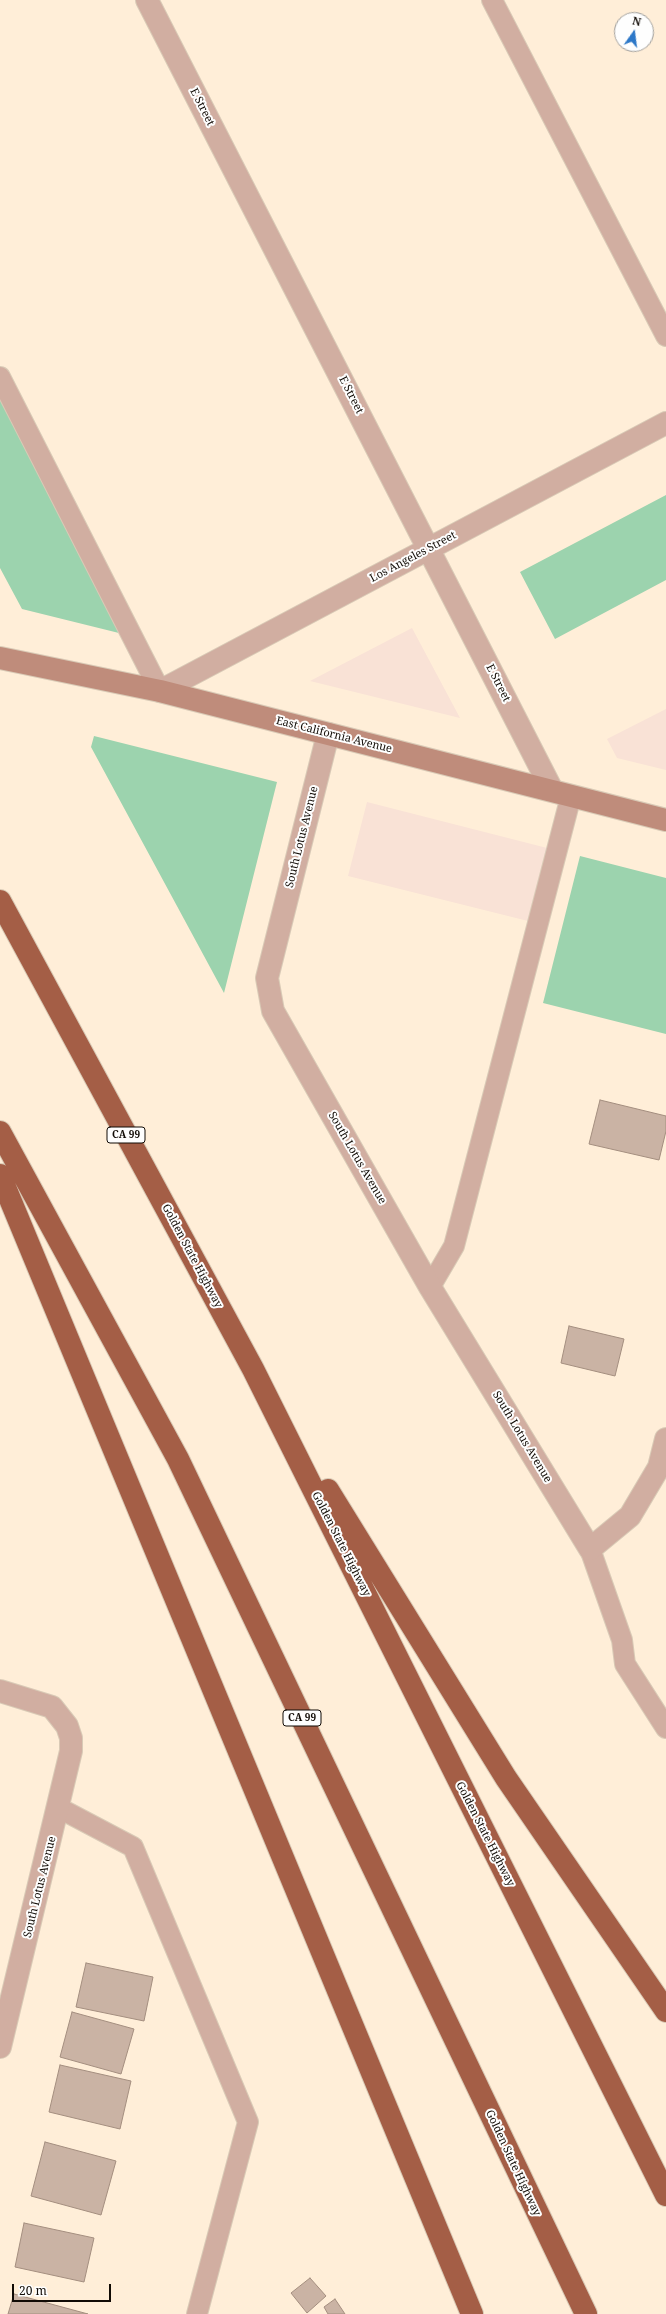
<!DOCTYPE html>
<html>
<head>
<meta charset="utf-8">
<style>
  body { margin:0 }
  #map { position:relative; width:666px; height:2314px; overflow:hidden; background:#ffeed8; font-family:"Noto Serif",serif }
  canvas { display:block }
  .north { position:absolute; left:614px; top:12px; width:40px; height:40px; box-sizing:border-box; background:#fefefe; border:1px solid #9f9d9a; border-radius:50%; rotate:14deg; font-size:11px; font-weight:700; line-height:16px; text-align:center; color:#110b05 }
  .north::after { content:''; display:block; margin:auto; width:14px; height:18px; background:#2d78c8; clip-path:polygon(50% 0,100% 100%,50% 72%,0 100%) }
  .scale { position:absolute; left:12px; top:2284px; width:99px; height:18px; box-sizing:border-box; border:2px solid #110b05; border-top:0; padding-left:5px; font-size:12px; line-height:14px; white-space:nowrap; color:#110b05; -webkit-text-stroke:3px #fefefe; paint-order:stroke }
</style>
</head>
<body>
<div id="map">
<canvas width="666" height="2314"></canvas>
<div class="north">N</div>
<div class="scale">20 m</div>
</div>
<script>
const c = document.querySelector('canvas').getContext('2d');
c.lineJoin = 'round';
function fillPath(path, color) { c.fillStyle = color; c.fill(path, 'evenodd'); }
const toPath = rows => new Path2D(rows.map(r => 'M' + r).join(''));
function stroke(path, color, width, dash) { c.strokeStyle = color; c.lineWidth = width; c.lineCap = dash ? 'butt' : 'round'; c.setLineDash(dash || []); c.stroke(path); }
function write(font, color, halo, rows, align = 'center') {
  c.font = font + ' "Noto Serif",serif'; c.lineWidth = 4; c.setLineDash([]); c.textBaseline = 'middle'; c.strokeStyle = halo; c.fillStyle = color; for (const [text, x, y, turn = 0] of rows) {
    c.save(); c.translate(x, y); c.rotate((+turn || 0) * Math.PI / 180); c.textAlign = isNaN(turn) ? turn : align; if (halo) c.strokeText(text, 0, 0); c.fillText(text, 0, 0); c.restore();
  }
}
const commercial = toPath([
  [412,628,460,718,310,681],
  [666,709,666,770,617,758,607,739],
  [367,802,551,849,532,922,348,876]
]);
const green = toPath([
  [0,391,127,635,22,609,0,568],
  [666,495,666,580,555,639,520,572],
  [94,736,277,782,224,993,91,747],
  [580,856,666,878,666,1034,543,1003]
]);
const building = toPath([
  [600,1100,666,1116,666,1131,659,1160,589,1144,600,1100],
  [569,1326,624,1339,615,1376,561,1363,569,1326],
  [86,1963,153,1977,144,2021,76,2007,86,1963],
  [72,2012,134,2029,121,2074,60,2057,72,2012],
  [60,2065,131,2081,120,2129,49,2112,60,2065],
  [45,2142,116,2161,101,2215,31,2196,45,2142],
  [24,2223,94,2238,84,2282,15,2267,24,2223],
  [310,2278,326,2296,307,2313,291,2293,310,2278],
  [14,2294,88,2314,8,2314,14,2294],
  [335,2299,345,2314,328,2314,324,2307,335,2299]
]);
const lane = toPath([
  [492,0,666,336],
  [0,377,160,691],
  [430,1287,454,1246,571,796],
  [590,1549,622,1640,625,1664,666,1728],
  [59,1808,133,1847,248,2122,197,2314]
]);
const street = toPath([
  [147,0,552,790],
  [160,691,666,423],
  [328,734,267,978,273,1011,430,1287,590,1549,630,1516,659,1467,666,1439],
  [0,1691,52,1707,67,1726,71,1738,71,1751,0,2047]
]);
const secondary = toPath([
  [0,658,160,691,666,820]
]);
const highway = toPath([
  [0,901,253,1369,666,2195],
  [0,1132,178,1459,586,2314],
  [0,1175,472,2314],
  [328,1490,506,1778,666,2011]
]);
const shields = [
  [126,1135,38],
  [302,1718,38]
];
const shieldNames = [
  ["CA 99",126,1135],
  ["CA 99",302,1718]
];
const streetNames = [
  ["E Street",202,107,63],
  ["E Street",351,395,63],
  ["Los Angeles Street",413,557,-28],
  ["E Street",498,683,63],
  ["East California Avenue",334,735,14],
  ["South Lotus Avenue",302,837,-76],
  ["South Lotus Avenue",357,1158,60],
  ["Golden State Highway",192,1256,62],
  ["South Lotus Avenue",522,1437,59],
  ["Golden State Highway",341,1544,63],
  ["Golden State Highway",485,1834,63],
  ["South Lotus Avenue",40,1887,-76],
  ["Golden State Highway",513,2163,65]
];
fillPath(commercial, '#f9e2d6');
fillPath(green, '#9cd3ae');
fillPath(building, '#cab3a4');
stroke(building, '#a48e7f', 1);
stroke(lane, '#d9cab6', 22);
stroke(street, '#d9cab6', 24);
stroke(secondary, '#d9cab6', 24);
stroke(highway, '#d9cab6', 24);
stroke(lane, '#d1aea1', 20);
stroke(street, '#d1aea1', 22);
stroke(secondary, '#bf8c7b', 22);
stroke(highway, '#a45e46', 22);
for (const [x, y, w] of shields) { const box = new Path2D(); box.roundRect(x - w / 2, y - 8, w, 16, 3); c.fillStyle = '#fefefe'; c.fill(box); stroke(box, '#110b05', 1); }
write('bold 10px', '#110b05', null, shieldNames);
write('11px', '#110b05', '#fefefe', streetNames);
</script>
</body>
</html>
